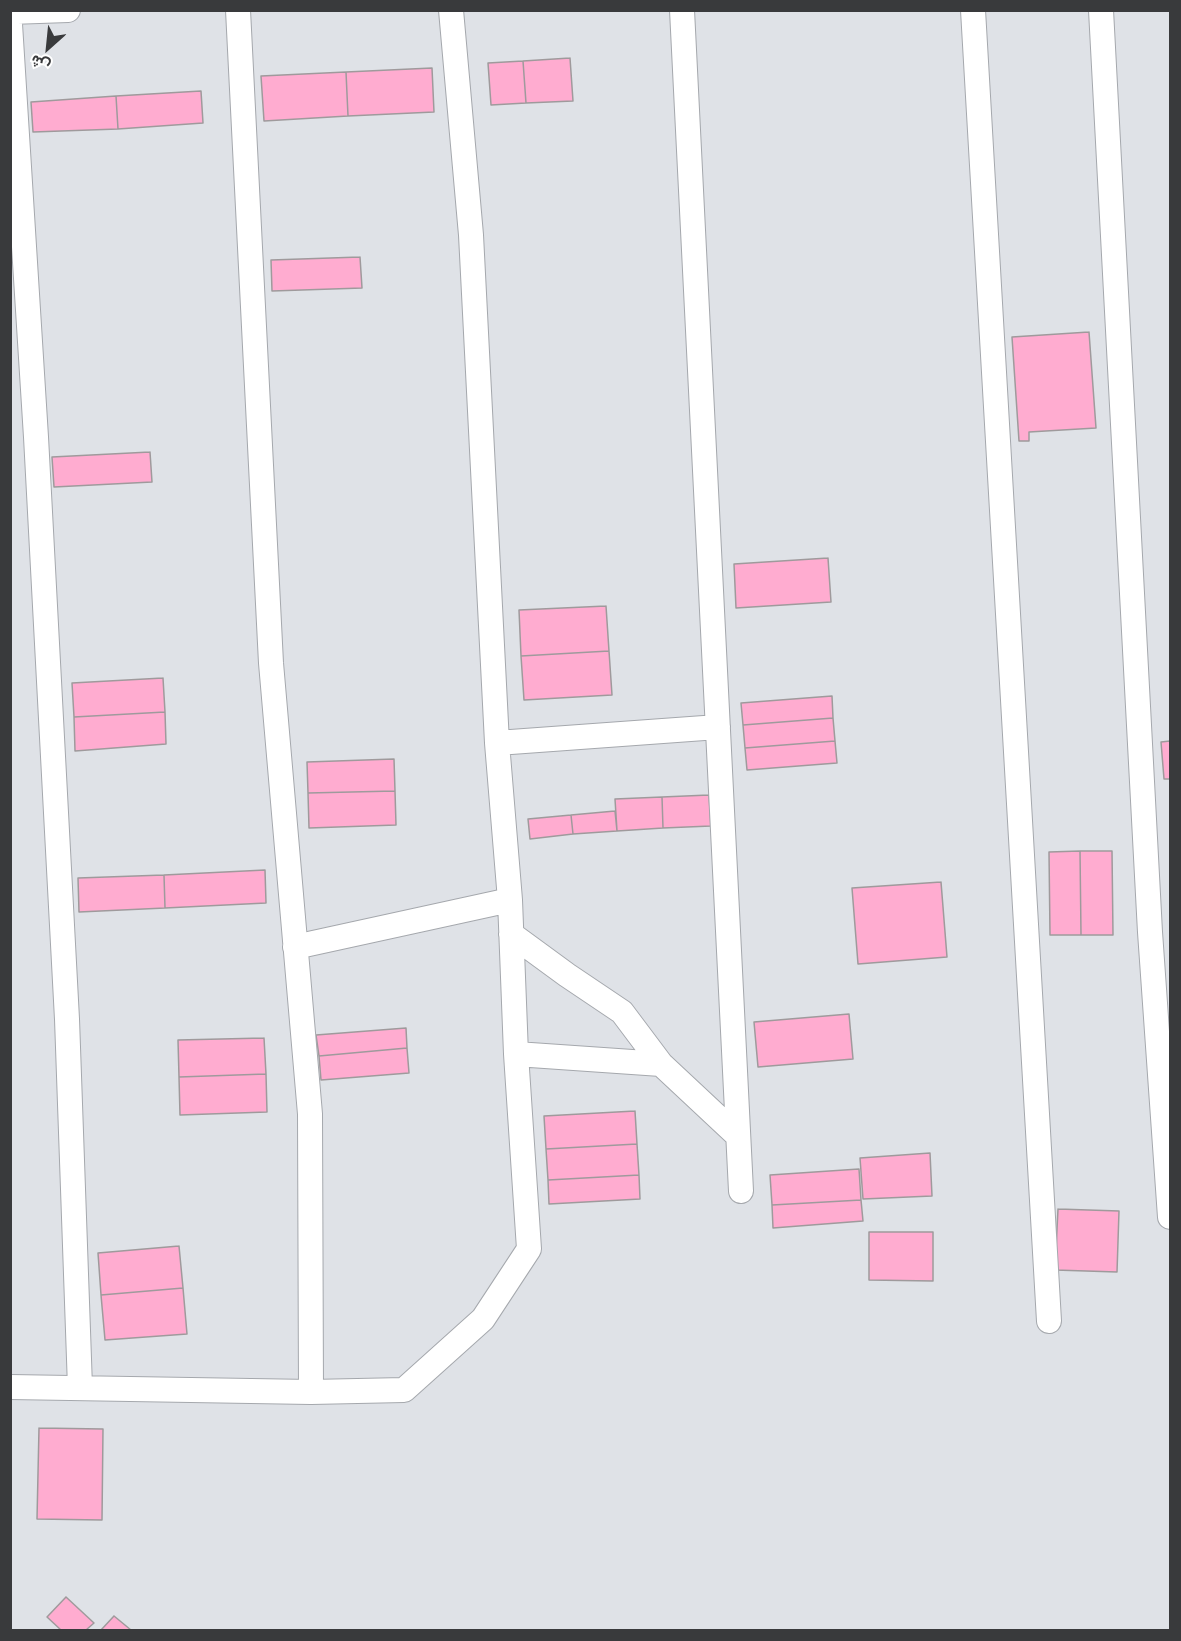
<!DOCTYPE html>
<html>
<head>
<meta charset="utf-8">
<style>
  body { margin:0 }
  #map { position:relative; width:1181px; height:1641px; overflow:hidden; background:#dfe2e7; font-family:"PT Sans Narrow",Vazirmatn,sans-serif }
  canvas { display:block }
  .frame { position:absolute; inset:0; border:12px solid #393a3c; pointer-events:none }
  .north { position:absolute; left:18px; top:18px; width:60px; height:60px; -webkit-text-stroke:4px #fff; paint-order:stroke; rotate:207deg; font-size:16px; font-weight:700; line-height:24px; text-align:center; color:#393a3c }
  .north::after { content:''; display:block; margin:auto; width:21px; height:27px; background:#393a3c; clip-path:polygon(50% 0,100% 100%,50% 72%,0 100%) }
</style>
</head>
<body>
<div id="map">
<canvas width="1181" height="1641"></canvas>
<div class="frame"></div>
<div class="north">ش</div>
</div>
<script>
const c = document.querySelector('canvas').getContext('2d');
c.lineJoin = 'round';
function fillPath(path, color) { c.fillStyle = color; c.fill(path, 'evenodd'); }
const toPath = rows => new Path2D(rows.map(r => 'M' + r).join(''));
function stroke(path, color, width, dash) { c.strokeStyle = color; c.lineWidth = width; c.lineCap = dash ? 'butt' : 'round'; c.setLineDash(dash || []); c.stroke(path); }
const building = toPath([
  [570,58,573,101,526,103,523,61,570,58],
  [523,61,526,103,491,105,488,63,523,61],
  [432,68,434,112,348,116,346,72,432,68],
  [346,72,348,116,264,121,261,76,346,72],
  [201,91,203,123,118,129,116,96,201,91],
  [116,96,118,129,33,132,31,102,116,96],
  [360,257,362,288,272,291,271,260,360,257],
  [1089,332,1096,428,1029,432,1029,441,1019,441,1012,337,1089,332],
  [150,452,152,482,54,487,52,457,150,452],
  [828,558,831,602,736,608,734,564,828,558],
  [606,606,609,651,521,656,519,610,606,606],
  [609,651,612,695,524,700,521,656,609,651],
  [163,678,165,712,74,717,72,683,163,678],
  [832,696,833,718,743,725,741,703,832,696],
  [165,712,166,744,75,751,74,717,165,712],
  [833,718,835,741,745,748,743,725,833,718],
  [835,741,837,763,747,770,745,748,835,741],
  [1170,741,1170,779,1164,779,1161,742,1170,741],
  [394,759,395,791,308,793,307,762,394,759],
  [395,791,396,825,309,828,308,793,395,791],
  [709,795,711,826,663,828,662,797,709,795],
  [662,797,663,828,617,831,615,799,662,797],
  [615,811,617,831,573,834,571,815,615,811],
  [571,815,573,834,530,839,528,819,571,815],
  [1080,851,1081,935,1050,935,1049,852,1080,851],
  [1080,851,1112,851,1113,935,1081,935,1080,851],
  [265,870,266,903,165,908,164,875,265,870],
  [164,875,165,908,79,912,78,878,164,875],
  [941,882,947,957,858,964,852,888,941,882],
  [849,1014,853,1059,758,1067,754,1022,849,1014],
  [406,1028,407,1048,319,1056,316,1035,406,1028],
  [264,1038,266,1074,179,1077,178,1040,264,1038],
  [407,1048,409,1073,321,1080,319,1056,407,1048],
  [266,1074,267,1112,180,1115,179,1077,266,1074],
  [635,1111,637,1144,546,1149,544,1116,635,1111],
  [637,1144,639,1175,548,1180,546,1149,637,1144],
  [930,1153,932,1196,863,1199,860,1158,930,1153],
  [859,1169,861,1200,772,1205,770,1175,859,1169],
  [639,1175,640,1199,549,1204,548,1180,639,1175],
  [861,1200,863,1221,773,1228,772,1205,861,1200],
  [1058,1209,1119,1211,1117,1272,1055,1270,1058,1209],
  [869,1232,933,1232,933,1281,869,1280,869,1232],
  [179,1246,183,1288,101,1295,98,1253,179,1246],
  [183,1288,187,1334,105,1340,101,1295,183,1288],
  [39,1428,103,1429,102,1520,37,1519,39,1428],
  [66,1597,94,1623,86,1630,61,1630,47,1617,66,1597],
  [114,1616,131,1630,101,1630,114,1616]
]);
const street = toPath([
  [238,10,271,663,310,1114,311,1392],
  [682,10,741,1191],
  [973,10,1049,1321],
  [1101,10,1150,932,1170,1217],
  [10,12,68,10],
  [10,24,36,437,67,1019,80,1387],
  [497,743,718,727],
  [511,934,567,975,622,1012,661,1064,738,1136],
  [295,947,510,900],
  [516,1054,661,1064],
  [10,1387,311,1392,404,1390,483,1319,529,1249,516,1054,510,900,497,743,471,235,451,10]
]);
fillPath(building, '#ffacd0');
stroke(building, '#9f9a9c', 1.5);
stroke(street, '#a5a8ad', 26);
stroke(street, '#fff', 24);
</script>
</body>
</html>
